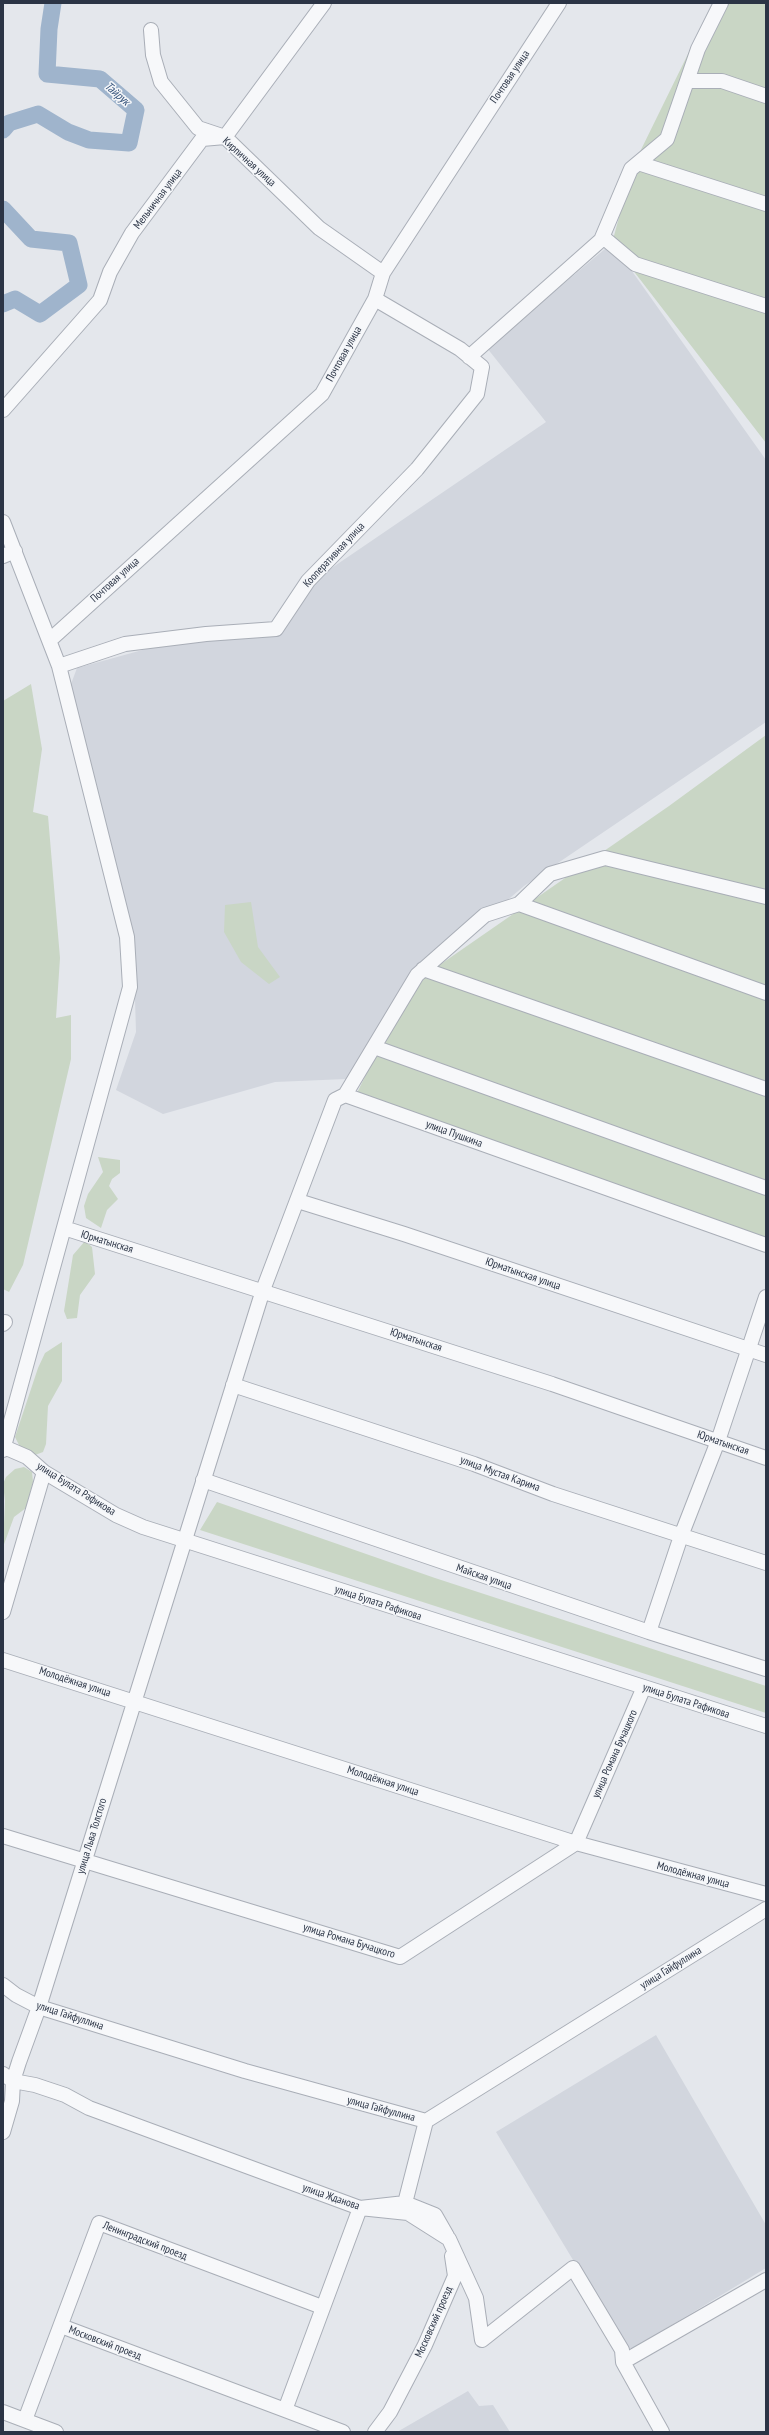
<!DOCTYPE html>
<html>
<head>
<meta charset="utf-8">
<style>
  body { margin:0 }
  #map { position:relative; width:769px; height:2435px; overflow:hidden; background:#e4e7ec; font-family:"PT Sans Narrow",sans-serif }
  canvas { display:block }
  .frame { position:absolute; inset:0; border:4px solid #2b3445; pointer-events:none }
</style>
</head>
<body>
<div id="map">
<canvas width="769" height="2435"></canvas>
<div class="frame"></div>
</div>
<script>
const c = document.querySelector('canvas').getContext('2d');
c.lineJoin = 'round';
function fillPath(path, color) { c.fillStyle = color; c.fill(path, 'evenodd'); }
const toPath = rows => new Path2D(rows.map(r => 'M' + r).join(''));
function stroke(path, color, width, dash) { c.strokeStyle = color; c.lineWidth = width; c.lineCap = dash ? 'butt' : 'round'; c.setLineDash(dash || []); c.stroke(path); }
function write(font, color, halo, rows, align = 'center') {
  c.font = font + ' "PT Sans Narrow",sans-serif'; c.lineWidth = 3; c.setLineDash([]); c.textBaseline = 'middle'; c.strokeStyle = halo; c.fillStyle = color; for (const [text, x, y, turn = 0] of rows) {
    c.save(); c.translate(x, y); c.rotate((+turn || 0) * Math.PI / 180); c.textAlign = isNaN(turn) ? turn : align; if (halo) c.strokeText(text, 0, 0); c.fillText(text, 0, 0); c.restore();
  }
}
const built = toPath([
  [612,243,766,460,766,722,524,886,423,972,346,1079,275,1082,163,1114,116,1090,136,1032,133,934,71,684,77,668,179,640,279,633,317,578,546,422,487,348],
  [656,2035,766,2225,766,2268,634,2348,626,2348,496,2132],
  [468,2391,479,2406,493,2405,510,2432,397,2432]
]);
const green = toPath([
  [713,3,766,3,766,443,612,243,633,166],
  [31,684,42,749,33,812,48,816,60,958,56,1018,71,1015,71,1059,23,1265,9,1292,3,1289,3,701],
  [766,735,766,1244,354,1099,388,1030,428,973,669,806],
  [251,902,258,947,280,977,269,984,241,962,224,932,225,905],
  [98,1157,120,1160,120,1173,112,1179,109,1186,118,1199,107,1210,101,1228,86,1218,84,1206,88,1194,103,1172],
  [85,1241,92,1247,95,1274,80,1295,77,1318,67,1319,64,1311,73,1255],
  [62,1342,62,1381,48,1406,46,1444,43,1452,35,1455,22,1451,15,1437,38,1368,45,1353],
  [24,1467,32,1472,33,1482,26,1508,14,1517,3,1547,5,1501,3,1484,6,1477,15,1469],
  [217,1502,435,1578,766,1686,766,1713,200,1530]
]);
const river = toPath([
  [3,130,9,123,38,114,68,132,89,140,129,143,136,110,100,79,47,74,49,29,53,3],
  [3,209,31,239,69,243,79,285,40,314,15,299,3,304]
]);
const minor = toPath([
  [151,30,153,55,161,82,198,128,225,137,319,228,383,273],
  [688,81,722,81,766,96],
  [638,163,766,204],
  [603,237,635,264,766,306],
  [469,357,601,240,631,169,667,139,698,49,721,3],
  [3,410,100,300,110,272,132,233,202,139,225,137,324,3],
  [3,522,59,666,127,937,130,987,3,1450],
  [3,556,15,551],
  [50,640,322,394,375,299,383,273,559,3],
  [59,666,125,644,206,634,276,629,308,581,417,469,477,394,482,367,460,349,375,299],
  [519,904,550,874,605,858,766,897],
  [423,969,766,1089],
  [374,1047,766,1188],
  [345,1095,417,975,485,915,519,904,766,993],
  [298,1201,404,1234,766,1355],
  [64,1228,552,1384,766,1458],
  [3,1324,5,1322],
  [233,1385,474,1464,553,1494,766,1563],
  [4,1447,27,1457,44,1472,116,1515,143,1527,766,1726],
  [203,1480,649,1632,766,1669],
  [3,1612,44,1472],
  [649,1632,681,1536,718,1441,766,1297],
  [3,1660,576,1843,766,1894],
  [3,1836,400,1957,576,1843,644,1687],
  [3,1985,16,1995,39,2007,245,2071,426,2121,766,1909],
  [3,2074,13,2081,35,2085,65,2095,89,2108,360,2208,408,2213,449,2239,476,2298,482,2340,573,2268,622,2350,623,2362,662,2432],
  [3,2132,12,2101,13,2081,19,2062,39,2007,263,1290,335,1100,345,1095,766,1245],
  [405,2203,426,2121],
  [61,2326,285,2410],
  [623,2362,766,2280],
  [3,2412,56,2432],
  [25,2420,99,2223,322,2307],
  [343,2432,285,2410,360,2208,405,2203,435,2215,447,2236],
  [375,2432,390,2412,425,2345,455,2276,452,2256]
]);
const streetNames = [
  ["Почтовая улица",510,77,-56],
  ["Кирпичная улица",249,162,42],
  ["Мельничная улица",158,199,-53],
  ["Почтовая улица",344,354,-61],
  ["Кооперативная улица",334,555,-47],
  ["Почтовая улица",115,580,-42],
  ["улица Пушкина",454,1134,20],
  ["Юрматынская",107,1242,17],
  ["Юрматынская улица",523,1274,19],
  ["Юрматынская",416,1340,18],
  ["Юрматынская",723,1443,19],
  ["улица Мустая Карима",500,1474,20],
  ["улица Булата Рафикова",76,1489,32],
  ["Майская улица",484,1577,19],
  ["улица Булата Рафикова",378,1603,18],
  ["Молодёжная улица",75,1682,18],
  ["улица Булата Рафикова",686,1701,18],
  ["улица Романа Бучацкого",615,1754,-66],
  ["Молодёжная улица",383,1781,18],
  ["улица Льва Толстого",92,1836,-73],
  ["Молодёжная улица",693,1875,15],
  ["улица Романа Бучацкого",349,1941,17],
  ["улица Гайфуллина",671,1968,-32],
  ["улица Гайфуллина",70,2016,18],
  ["улица Гайфуллина",381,2109,15],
  ["улица Жданова",331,2197,19],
  ["Ленинградский проезд",145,2241,21],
  ["Московский проезд",434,2322,-66],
  ["Московский проезд",105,2343,21]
];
const waterNames = [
  ["Тайрук",117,94,41]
];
fillPath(built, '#d2d6de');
fillPath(green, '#c9d6c5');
stroke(river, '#9fb4cc', 17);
stroke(minor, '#a9aeb7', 16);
stroke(minor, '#f7f8fa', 14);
write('11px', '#2b3445', '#f4f6f9', streetNames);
write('italic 12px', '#34527a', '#f4f6f9', waterNames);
</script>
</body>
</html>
